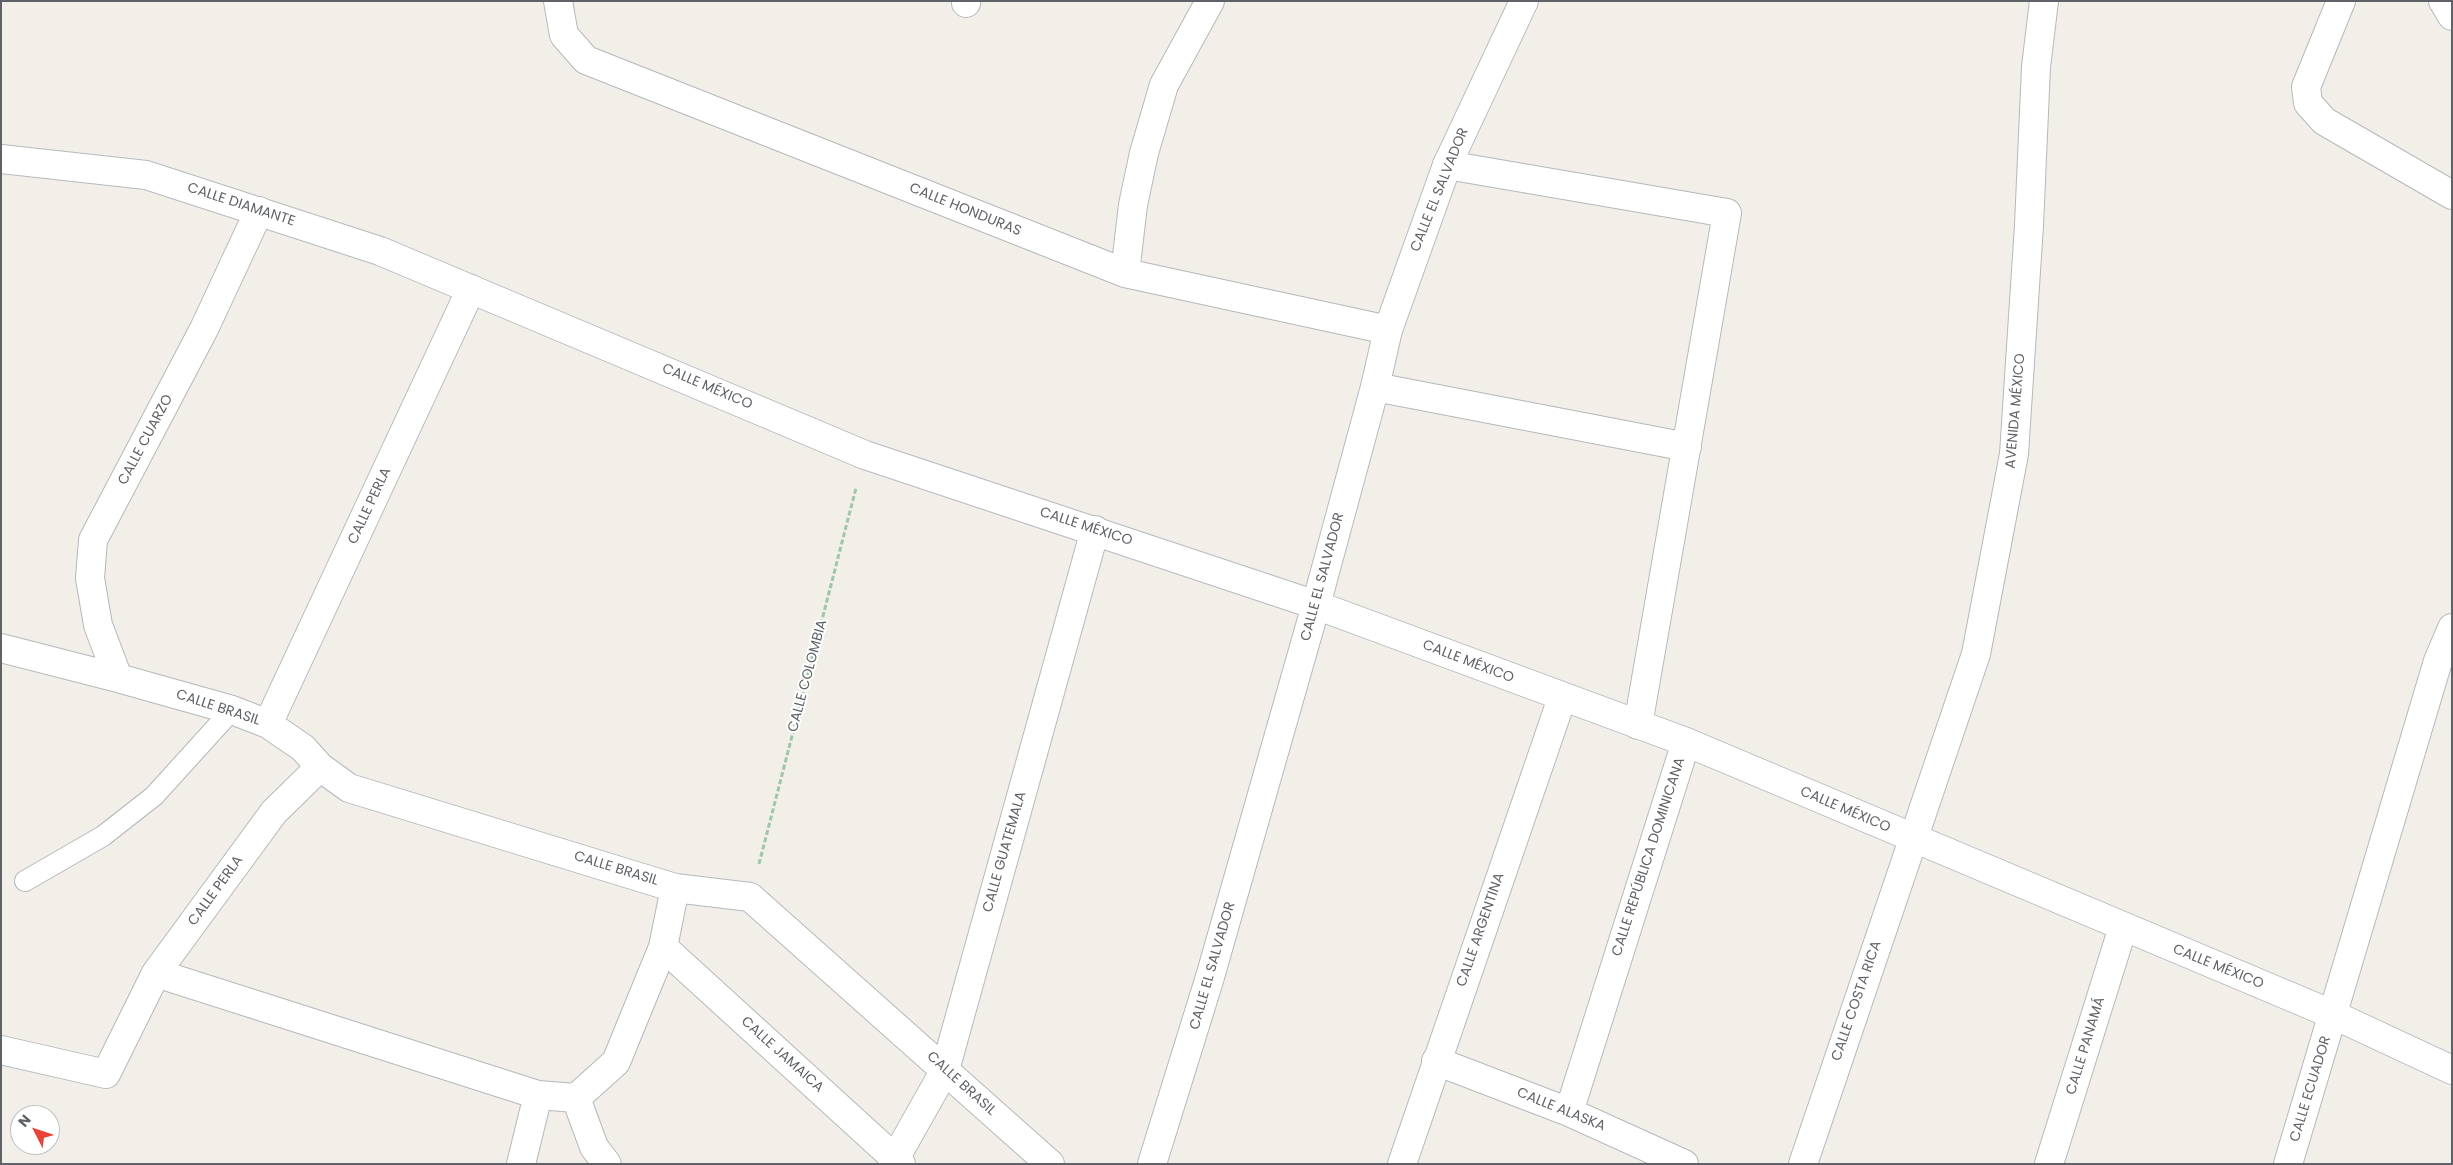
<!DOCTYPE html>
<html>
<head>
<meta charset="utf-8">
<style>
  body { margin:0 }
  #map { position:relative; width:2453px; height:1165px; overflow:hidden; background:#f1efe8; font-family:Poppins,sans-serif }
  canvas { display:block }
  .frame { position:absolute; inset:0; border:2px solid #5f6368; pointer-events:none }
  .north { position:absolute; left:10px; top:1105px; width:50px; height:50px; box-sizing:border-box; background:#fff; border:1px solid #bfc1c3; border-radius:50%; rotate:311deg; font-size:14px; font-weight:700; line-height:20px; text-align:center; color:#5f6368 }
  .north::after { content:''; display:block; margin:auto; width:18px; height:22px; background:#ea4335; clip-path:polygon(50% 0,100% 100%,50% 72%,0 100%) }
</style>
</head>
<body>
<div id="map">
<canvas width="2453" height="1165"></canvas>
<div class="frame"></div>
<div class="north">N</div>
</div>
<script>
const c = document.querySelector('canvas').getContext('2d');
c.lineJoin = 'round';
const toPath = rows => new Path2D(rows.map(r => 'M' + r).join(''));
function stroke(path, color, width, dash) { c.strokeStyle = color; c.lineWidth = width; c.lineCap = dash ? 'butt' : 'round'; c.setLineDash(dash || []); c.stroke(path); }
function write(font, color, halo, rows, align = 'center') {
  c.font = font + ' Poppins,sans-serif'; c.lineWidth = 4; c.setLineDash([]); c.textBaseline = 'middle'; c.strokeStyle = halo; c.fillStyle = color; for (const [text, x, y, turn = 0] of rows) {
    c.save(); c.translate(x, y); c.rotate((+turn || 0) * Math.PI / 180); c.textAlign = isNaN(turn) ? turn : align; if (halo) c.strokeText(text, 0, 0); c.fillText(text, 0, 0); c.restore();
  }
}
const path = toPath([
  [759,864,856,488]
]);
const lane = toPath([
  [25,881,103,836,154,796,232,710]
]);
const street = toPath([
  [558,1,564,35,586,60,1125,273,1388,330],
  [2341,1,2306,87,2308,103,2324,121,2452,195],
  [2443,1,2452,16],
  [966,3,966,1],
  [1447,165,1727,213,1638,725],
  [1125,273,1133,205,1144,153,1164,85,1210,1],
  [1375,387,1687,447],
  [1,648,118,678,232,710,268,724,303,748,320,767,349,788,675,888,750,897,1050,1164],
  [118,678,98,625,90,578,93,540,204,329,259,211],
  [268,724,471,289],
  [663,947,901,1164],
  [156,973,538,1095,576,1098],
  [1,1050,106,1074,156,973,274,812,320,767],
  [1436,1061,1569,1112,1684,1164],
  [576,1098,616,1062,663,947,675,888],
  [576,1098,594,1147,607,1164],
  [1569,1112,1686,742],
  [521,1164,538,1095],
  [892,1164,945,1070,1095,530],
  [1152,1164,1210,977,1316,605],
  [1402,1164,1562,698],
  [1803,1164,1976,654,2014,454,2029,225,2036,67,2044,1],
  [2049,1164,2123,927],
  [2288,1164,2438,661,2452,628]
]);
const secondary = toPath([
  [1,159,146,175,380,251,865,455,1316,605,1686,742,2334,1015,2452,1070],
  [1316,605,1375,387,1388,330,1447,165,1524,1]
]);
const streetNames = [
  ["CALLE EL SALVADOR",1440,190,-68],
  ["CALLE DIAMANTE",241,205,18],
  ["CALLE HONDURAS",965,210,22],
  ["CALLE MÉXICO",707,387,23],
  ["AVENIDA MÉXICO",2016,411,-85],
  ["CALLE CUARZO",146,440,-62],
  ["CALLE PERLA",370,506,-65],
  ["CALLE MÉXICO",1086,527,18],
  ["CALLE EL SALVADOR",1323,577,-75],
  ["CALLE MÉXICO",1468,662,21],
  ["CALLE COLOMBIA",808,676,-75],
  ["CALLE BRASIL",218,708,18],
  ["CALLE MÉXICO",1845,810,23],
  ["CALLE GUATEMALA",1005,852,-74],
  ["CALLE REPÚBLICA DOMINICANA",1649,857,-72],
  ["CALLE BRASIL",616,869,17],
  ["CALLE PERLA",216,891,-54],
  ["CALLE ARGENTINA",1481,930,-71],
  ["CALLE EL SALVADOR",1213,966,-74],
  ["CALLE MÉXICO",2218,967,22],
  ["CALLE COSTA RICA",1857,1001,-71],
  ["CALLE PANAMÁ",2086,1046,-73],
  ["CALLE JAMAICA",782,1055,42],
  ["CALLE BRASIL",961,1084,42],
  ["CALLE ECUADOR",2311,1089,-73],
  ["CALLE ALASKA",1561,1110,22]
];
stroke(lane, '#b5b8bc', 22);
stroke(street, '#b5b8bc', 30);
stroke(secondary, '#b6babf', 30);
stroke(path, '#9cc7a9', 3, [5, 2.5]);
stroke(lane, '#fff', 20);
stroke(street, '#fff', 28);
stroke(secondary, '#fff', 28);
write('14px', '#5f6368', '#fff', streetNames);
</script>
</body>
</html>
